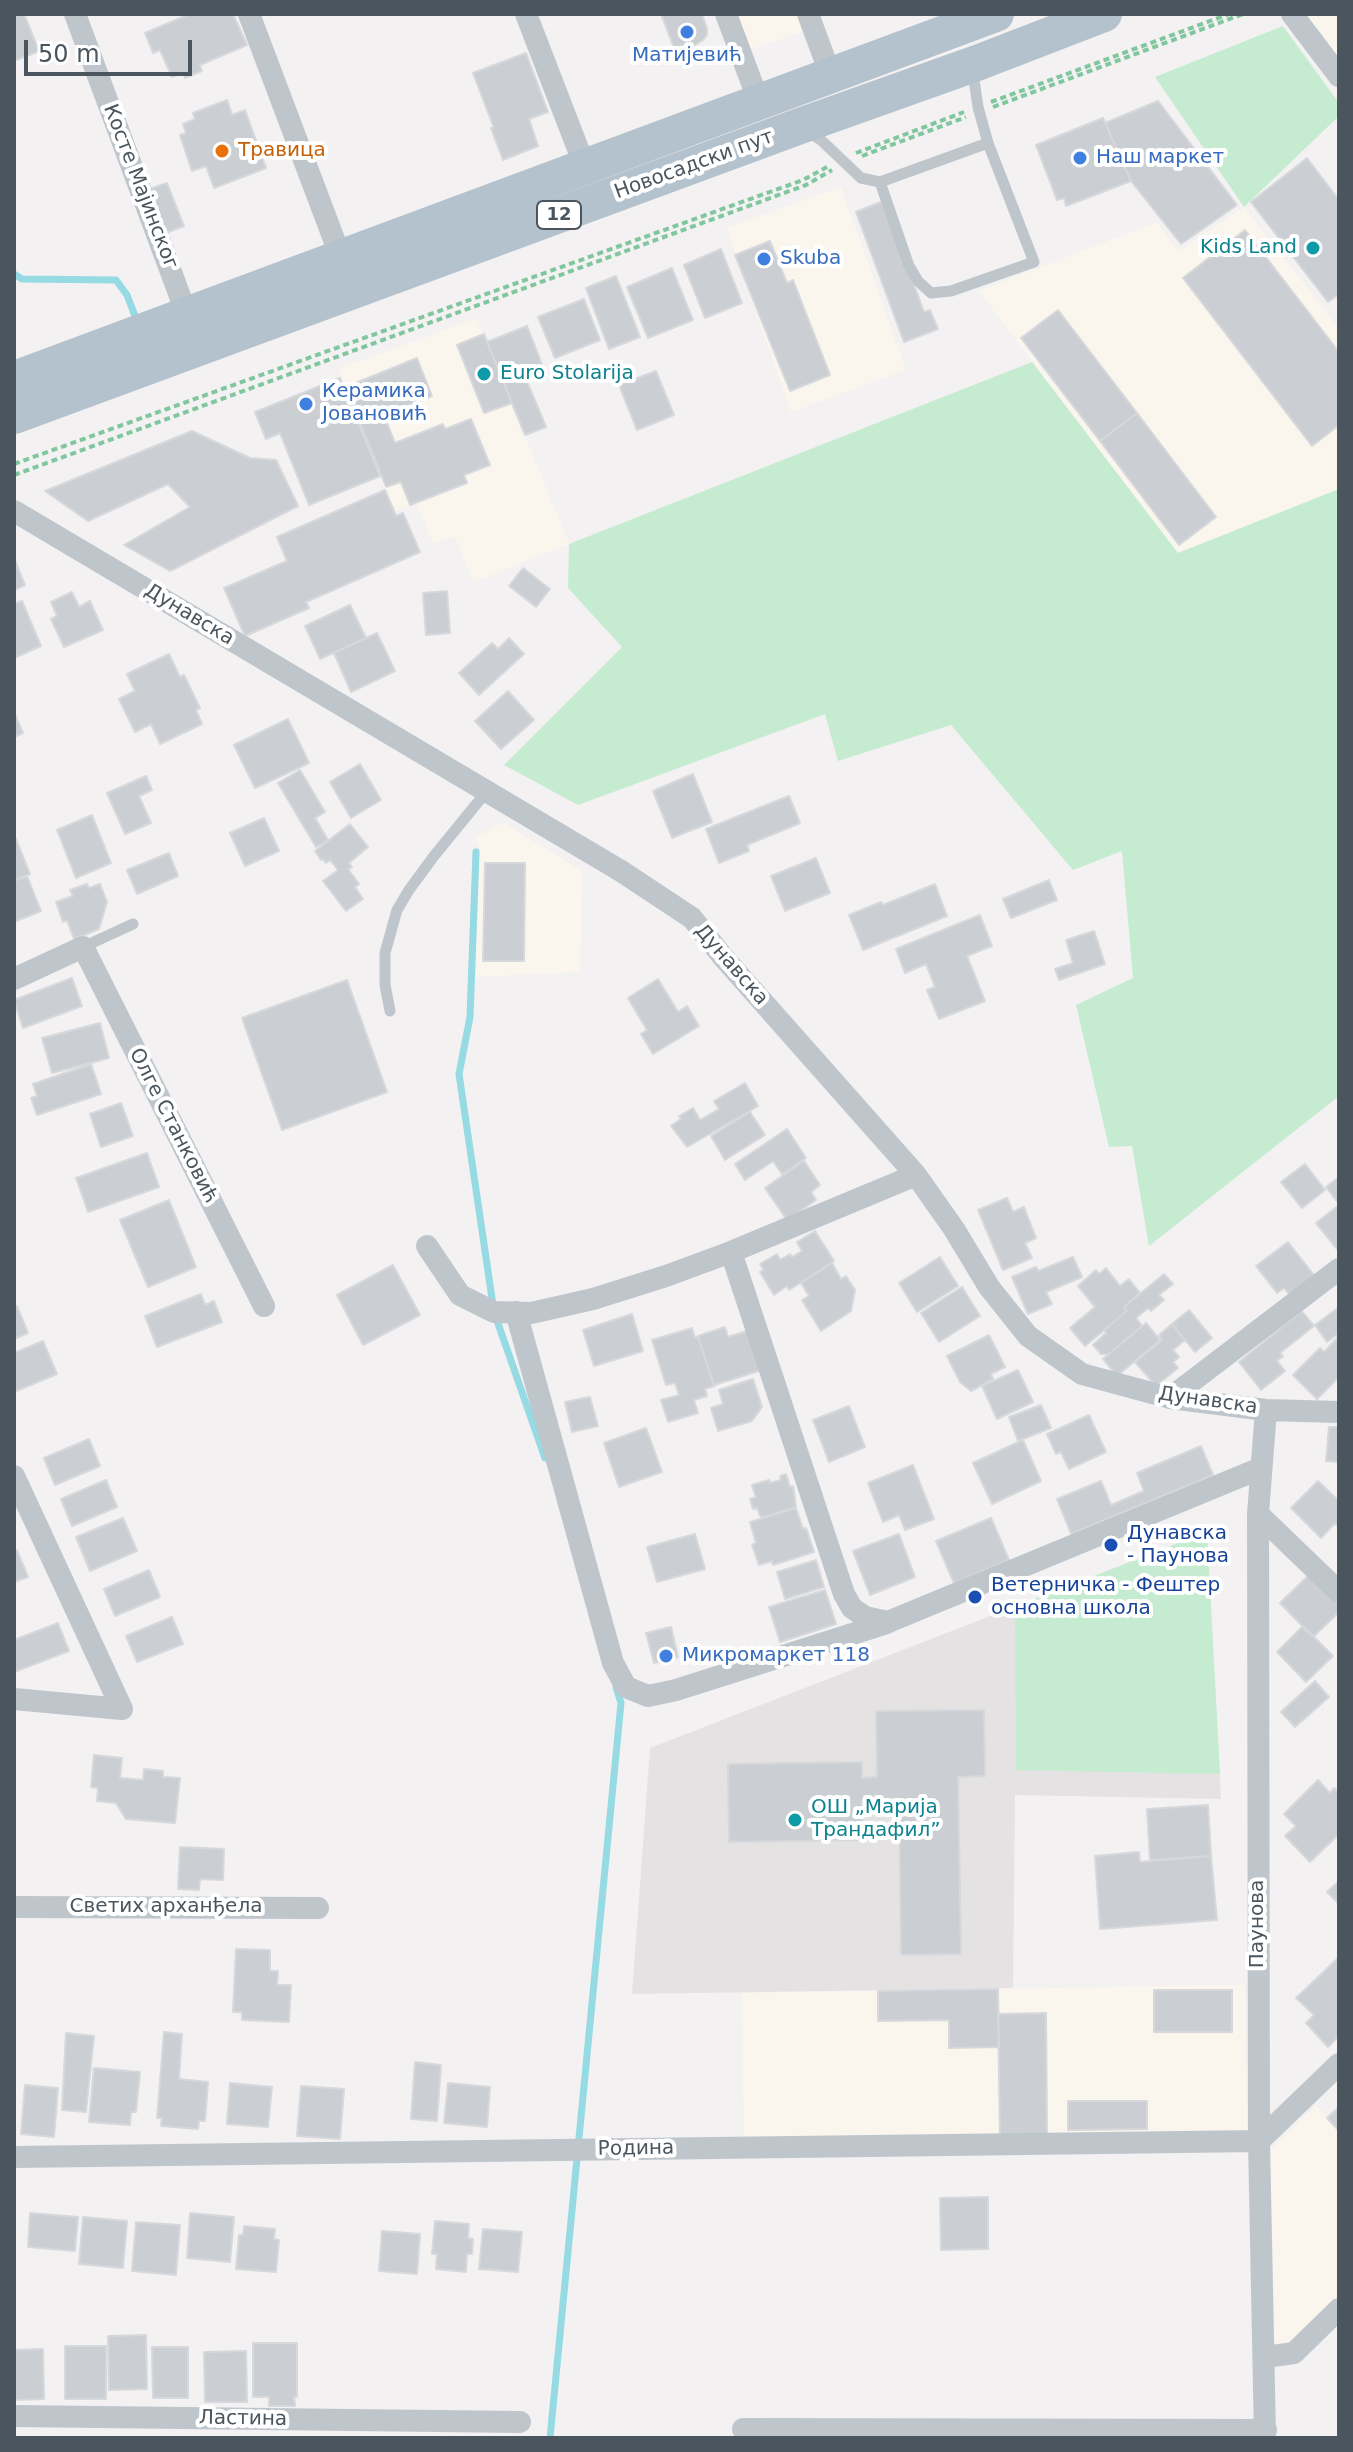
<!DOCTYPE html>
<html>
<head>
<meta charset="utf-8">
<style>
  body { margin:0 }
  #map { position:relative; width:1353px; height:2452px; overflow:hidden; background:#f3f1f1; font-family:"DejaVu Sans",sans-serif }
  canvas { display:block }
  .frame { position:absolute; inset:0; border:16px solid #4b555d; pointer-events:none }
  .scale { position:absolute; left:24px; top:40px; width:168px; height:36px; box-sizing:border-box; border:4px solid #4b555d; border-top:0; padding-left:10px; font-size:24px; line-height:28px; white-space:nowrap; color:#4b555d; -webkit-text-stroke:6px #fff; paint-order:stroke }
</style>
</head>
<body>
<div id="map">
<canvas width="1353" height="2452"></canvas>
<div class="frame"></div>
<div class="scale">50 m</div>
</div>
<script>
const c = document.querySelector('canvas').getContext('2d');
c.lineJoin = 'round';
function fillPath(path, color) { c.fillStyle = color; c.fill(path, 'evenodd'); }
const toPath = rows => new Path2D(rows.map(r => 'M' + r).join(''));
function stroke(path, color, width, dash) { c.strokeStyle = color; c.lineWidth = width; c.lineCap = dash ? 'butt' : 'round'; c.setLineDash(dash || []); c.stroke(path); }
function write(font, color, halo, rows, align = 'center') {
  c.font = font + ' "DejaVu Sans",sans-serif'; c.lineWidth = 8; c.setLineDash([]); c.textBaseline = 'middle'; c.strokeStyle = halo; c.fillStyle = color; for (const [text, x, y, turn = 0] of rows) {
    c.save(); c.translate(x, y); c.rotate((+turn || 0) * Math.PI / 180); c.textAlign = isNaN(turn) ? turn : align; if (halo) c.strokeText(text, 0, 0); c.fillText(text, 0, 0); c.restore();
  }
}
const commercial = toPath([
  [735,14,801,14,807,30,749,50],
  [1302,14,1339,14,1339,62],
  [841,187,906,370,791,412,726,228],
  [1244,207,1339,329,1339,489,1178,553,979,291,1157,222,1178,252],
  [477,318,569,544,474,582,455,536,433,544,416,503,396,511,385,490,338,369],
  [503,823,582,871,580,972,476,977,480,849,474,838],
  [1245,1985,1247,2135,744,2143,742,1993],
  [1316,2106,1339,2131,1339,2302,1295,2344,1275,2345,1270,2150]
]);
const education = toPath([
  [1207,1532,1221,1799,1015,1795,1013,1988,632,1994,650,1748]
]);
const green = toPath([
  [1283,26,1339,103,1339,116,1244,207,1155,77],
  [1032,362,1178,553,1339,489,1339,1096,1149,1246,1132,1146,1109,1147,1076,1005,1133,978,1122,851,1073,870,951,725,838,761,825,714,578,805,504,765,622,647,568,588,569,544],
  [1207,1532,1220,1774,1016,1770,1015,1607]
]);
const stream = toPath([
  [14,274,22,279,116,280,127,295,135,316],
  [476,852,470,1017,459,1074,494,1312,545,1458],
  [550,2438,621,1703,616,1687]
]);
const building = toPath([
  [14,14,24,14,39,51,14,61,14,14],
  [190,14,233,14,247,45,200,65,202,71,185,78,183,72,172,77,160,50,153,53,145,33,190,14],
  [661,14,702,14,707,29,707,35,703,40,692,47,690,42,674,48,661,14],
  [526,53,548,112,529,119,538,146,503,160,491,128,494,128,473,73,526,53],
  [227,100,232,115,245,110,266,168,214,188,206,166,192,171,180,135,186,133,183,124,195,119,193,113,227,100],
  [1158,101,1237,205,1181,244,1131,181,1105,123,1158,101],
  [1103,118,1131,181,1066,206,1064,198,1057,200,1036,145,1103,118],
  [1307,158,1339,200,1339,294,1328,302,1251,202,1307,158],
  [167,183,184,226,166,233,149,189,167,183],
  [883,201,924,312,930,310,938,329,904,342,856,212,883,201],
  [1245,230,1339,352,1339,425,1312,446,1183,278,1245,230],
  [770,241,787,283,793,280,830,375,790,391,735,255,770,241],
  [721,249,742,303,705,318,684,265,721,249],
  [672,268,693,320,648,338,627,287,672,268],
  [616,276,640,337,609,349,586,288,616,276],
  [584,299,600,340,555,358,538,317,584,299],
  [1058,310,1137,413,1100,441,1021,338,1058,310],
  [527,326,545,372,526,379,546,427,525,435,487,342,527,326],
  [484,334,512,403,484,413,457,345,484,334],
  [417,358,432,396,384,415,395,443,443,424,445,429,471,419,490,465,464,475,467,483,410,505,401,482,386,487,346,387,417,358],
  [656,371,674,415,637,430,619,385,656,371],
  [340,378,380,476,309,505,280,433,266,439,255,412,340,378],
  [1137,413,1216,517,1179,545,1100,441,1137,413],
  [192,431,250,458,276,460,298,506,170,571,124,545,190,507,168,484,88,521,45,491,192,431],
  [385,490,396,516,403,513,420,552,306,602,309,608,245,636,224,588,287,561,277,537,385,490],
  [14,558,25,585,14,590,14,558],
  [523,568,550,589,536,607,509,586,523,568],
  [447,591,450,633,426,635,423,593,447,591],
  [72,592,79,607,90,601,103,630,64,647,51,619,57,616,51,602,72,592],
  [22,601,41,646,14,658,14,604,22,601],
  [350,605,366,638,320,659,305,626,350,605],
  [377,633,395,671,351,692,334,653,377,633],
  [509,638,524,654,479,695,459,673,492,643,498,649,509,638],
  [169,654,180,677,184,675,200,708,196,710,202,724,160,744,151,724,135,732,119,699,135,691,127,674,169,654],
  [508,691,534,720,501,749,475,721,508,691],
  [14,712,23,733,14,737,14,712],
  [288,719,309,763,255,788,234,745,288,719],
  [360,764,381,800,351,818,330,782,360,764],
  [300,770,325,812,315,818,328,840,316,847,278,783,300,770],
  [693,774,712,822,672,838,653,791,693,774],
  [146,776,152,790,139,796,151,823,125,834,107,793,146,776],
  [789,796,800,823,747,845,749,851,719,863,706,829,789,796],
  [92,815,111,863,76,878,57,830,92,815],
  [264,818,279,851,245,866,230,833,264,818],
  [350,824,368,847,349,863,352,867,348,869,359,884,355,887,363,899,346,911,323,881,338,870,330,860,326,863,323,859,321,860,315,851,350,824],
  [14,834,30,874,14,881,14,834],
  [169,853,178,876,137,894,127,870,169,853],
  [816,858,830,893,785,911,771,876,816,858],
  [485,863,525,863,524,961,483,961,485,863],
  [27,876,41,911,14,922,14,881,27,876],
  [1049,880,1057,900,1011,918,1003,899,1049,880],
  [87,884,89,888,100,884,107,902,99,929,74,939,67,920,63,922,56,902,73,896,70,890,87,884],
  [935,884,947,916,863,950,849,915,881,902,883,905,935,884],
  [980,915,992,946,967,956,985,1001,939,1019,927,990,935,987,926,964,905,973,896,949,980,915],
  [1094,931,1105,964,1059,980,1055,969,1073,963,1066,940,1094,931],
  [72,978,82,1006,23,1028,14,1000,72,978],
  [658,979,678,1012,687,1006,699,1026,653,1054,641,1034,647,1030,628,998,658,979],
  [347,980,387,1092,282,1130,242,1018,347,980],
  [100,1023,109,1058,52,1073,42,1038,100,1023],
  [91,1064,101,1094,37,1115,31,1098,37,1096,33,1084,91,1064],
  [745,1083,758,1106,687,1147,671,1126,681,1119,679,1116,693,1108,700,1120,719,1109,714,1101,745,1083],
  [121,1103,133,1136,101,1147,90,1114,121,1103],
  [750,1112,765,1135,725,1160,711,1136,750,1112],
  [787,1129,806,1158,782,1174,773,1161,745,1180,735,1164,787,1129],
  [147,1153,159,1187,88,1212,76,1178,147,1153],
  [804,1161,820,1185,811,1192,816,1200,787,1220,765,1188,804,1161],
  [1305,1164,1325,1190,1302,1208,1281,1182,1305,1164],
  [1339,1177,1339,1204,1326,1187,1339,1177],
  [1007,1198,1013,1212,1024,1207,1036,1238,1025,1243,1032,1258,1003,1270,978,1210,1007,1198],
  [169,1200,196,1267,148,1287,120,1220,169,1200],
  [1339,1205,1339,1247,1337,1249,1316,1223,1339,1205],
  [815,1231,834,1261,789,1290,787,1286,774,1295,760,1272,764,1270,760,1264,777,1254,780,1260,790,1254,792,1257,802,1251,797,1242,815,1231],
  [1288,1242,1317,1279,1292,1298,1284,1288,1277,1293,1256,1266,1288,1242],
  [940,1257,958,1286,917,1312,899,1283,940,1257],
  [1073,1257,1082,1277,1046,1292,1052,1304,1028,1314,1012,1277,1036,1267,1038,1271,1073,1257],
  [832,1263,841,1279,846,1276,855,1290,851,1311,821,1331,802,1300,809,1296,801,1283,832,1263],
  [393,1265,420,1315,363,1345,337,1295,393,1265],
  [1106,1268,1120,1286,1129,1279,1140,1293,1124,1307,1127,1311,1085,1346,1070,1328,1095,1307,1078,1286,1096,1270,1099,1274,1106,1268],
  [1164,1274,1173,1284,1159,1295,1164,1300,1151,1311,1148,1308,1136,1318,1142,1326,1109,1354,1101,1354,1093,1345,1106,1333,1104,1330,1127,1311,1124,1307,1164,1274],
  [962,1287,980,1316,939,1342,921,1313,962,1287],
  [201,1294,205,1305,214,1301,222,1322,157,1347,145,1316,201,1294],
  [17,1306,28,1333,14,1339,14,1308,17,1306],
  [1339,1307,1339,1333,1327,1342,1315,1325,1339,1307],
  [1189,1310,1212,1338,1195,1352,1172,1324,1189,1310],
  [1302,1311,1314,1326,1280,1353,1283,1356,1277,1361,1285,1371,1261,1390,1239,1362,1302,1311],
  [632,1314,643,1351,594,1366,583,1330,632,1314],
  [1146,1323,1160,1340,1117,1376,1103,1359,1146,1323],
  [1172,1324,1185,1340,1173,1350,1179,1357,1173,1362,1178,1368,1156,1386,1135,1362,1162,1340,1159,1335,1172,1324],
  [725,1327,728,1337,750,1330,762,1370,714,1385,698,1336,725,1327],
  [692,1328,695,1338,698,1337,714,1386,705,1389,707,1396,694,1400,698,1413,668,1422,661,1400,679,1395,675,1383,666,1385,652,1340,692,1328],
  [989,1335,1005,1367,991,1374,993,1379,971,1391,960,1382,947,1356,989,1335],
  [1339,1336,1339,1377,1317,1399,1293,1375,1320,1348,1324,1352,1339,1336],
  [43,1341,57,1374,14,1392,14,1353,43,1341],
  [1018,1370,1033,1402,997,1419,982,1386,1018,1370],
  [753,1379,762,1407,752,1421,718,1431,711,1408,723,1404,719,1390,753,1379],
  [590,1397,598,1426,572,1432,565,1402,590,1397],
  [1041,1405,1051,1428,1018,1441,1009,1417,1041,1405],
  [849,1406,865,1447,829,1462,813,1420,849,1406],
  [1089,1415,1106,1452,1069,1469,1061,1452,1056,1454,1047,1434,1089,1415],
  [1329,1427,1339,1427,1339,1462,1326,1461,1329,1427],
  [646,1428,662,1472,619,1487,604,1443,646,1428],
  [89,1439,100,1466,55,1485,44,1458,89,1439],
  [1023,1440,1041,1481,992,1504,973,1463,1023,1440],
  [1201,1446,1213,1475,1071,1534,1057,1499,1101,1481,1111,1505,1144,1491,1137,1473,1201,1446],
  [913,1465,934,1519,905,1530,899,1515,883,1522,868,1483,913,1465],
  [786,1474,790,1487,793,1486,796,1507,761,1518,757,1508,753,1509,750,1499,756,1497,752,1485,769,1480,770,1483,781,1480,780,1476,786,1474],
  [106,1480,117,1507,72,1526,61,1499,106,1480],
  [1318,1481,1339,1501,1339,1527,1335,1523,1321,1538,1291,1508,1318,1481],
  [796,1508,803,1529,806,1528,814,1552,773,1565,772,1561,759,1565,752,1545,756,1543,750,1522,796,1508],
  [123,1518,137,1551,90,1571,76,1537,123,1518],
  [991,1518,1009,1560,954,1583,936,1541,991,1518],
  [695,1534,705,1569,657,1582,647,1547,695,1534],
  [899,1534,915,1577,870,1595,853,1551,899,1534],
  [17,1550,28,1577,14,1582,14,1551,17,1550],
  [816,1560,824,1587,785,1599,777,1572,816,1560],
  [149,1570,160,1597,115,1616,104,1589,149,1570],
  [1310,1574,1339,1604,1339,1612,1313,1637,1280,1603,1310,1574],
  [825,1590,836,1624,780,1642,769,1607,825,1590],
  [172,1617,183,1644,137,1662,126,1636,172,1617],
  [58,1623,69,1651,14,1672,14,1640,58,1623],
  [1303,1626,1333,1656,1306,1682,1277,1652,1303,1626],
  [671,1627,678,1657,654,1663,646,1633,671,1627],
  [1315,1681,1329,1697,1295,1727,1281,1712,1315,1681],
  [984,1710,985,1776,958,1777,961,1954,901,1955,899,1799,862,1800,862,1840,729,1842,728,1764,862,1762,862,1778,877,1777,876,1711,984,1710],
  [94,1755,122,1758,120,1778,143,1780,144,1769,163,1771,163,1777,180,1778,175,1823,126,1819,116,1803,97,1801,98,1788,91,1787,94,1755],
  [1318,1780,1330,1793,1334,1788,1339,1793,1339,1834,1310,1862,1285,1836,1296,1826,1284,1814,1318,1780],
  [1208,1805,1211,1856,1150,1860,1147,1809,1208,1805],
  [180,1847,224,1849,223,1880,200,1879,199,1890,178,1889,180,1847],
  [1139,1852,1140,1862,1211,1856,1217,1920,1100,1929,1095,1856,1139,1852],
  [1339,1881,1339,1904,1327,1892,1339,1881],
  [236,1949,270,1950,270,1971,278,1971,277,1985,291,1985,289,2022,242,2020,242,2012,233,2012,236,1949],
  [1338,1958,1339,2036,1328,2047,1306,2023,1314,2015,1296,1998,1338,1958],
  [998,1989,999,2047,949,2048,949,2020,878,2021,878,1991,998,1989],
  [1154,1990,1232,1990,1232,2032,1154,2032,1154,1990],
  [1046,2013,1047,2138,1000,2139,998,2014,1046,2013],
  [164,2032,182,2034,179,2079,208,2082,205,2121,199,2121,198,2129,161,2126,162,2118,157,2118,164,2032],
  [66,2033,94,2036,86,2112,62,2110,66,2033],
  [415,2062,441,2065,437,2121,411,2119,415,2062],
  [94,2068,140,2072,136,2112,131,2112,130,2125,89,2122,94,2068],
  [230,2083,272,2087,268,2127,227,2124,230,2083],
  [448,2083,490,2087,487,2127,444,2123,448,2083],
  [25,2085,58,2088,54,2137,21,2134,25,2085],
  [301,2086,344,2089,340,2139,297,2136,301,2086],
  [1068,2101,1147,2101,1147,2129,1068,2130,1068,2101],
  [1339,2107,1339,2131,1327,2118,1339,2107],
  [988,2197,988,2249,941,2250,940,2198,988,2197],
  [30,2213,78,2217,75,2251,28,2247,30,2213],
  [190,2213,234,2217,230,2262,187,2258,190,2213],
  [83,2217,127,2221,123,2268,79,2264,83,2217],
  [435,2221,469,2224,468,2238,473,2239,472,2254,467,2254,466,2272,436,2269,437,2254,432,2254,435,2221],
  [136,2222,180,2225,176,2275,132,2271,136,2222],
  [244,2226,275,2229,274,2239,279,2240,276,2272,236,2269,239,2235,243,2235,244,2226],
  [483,2229,522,2232,518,2272,479,2269,483,2229],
  [382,2231,420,2234,417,2274,379,2271,382,2231],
  [146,2335,147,2389,109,2390,108,2336,146,2335],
  [253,2343,297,2343,297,2397,294,2397,295,2406,269,2406,269,2397,253,2397,253,2343],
  [65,2346,106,2346,106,2399,65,2399,65,2346],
  [152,2347,188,2347,188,2398,153,2398,152,2347],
  [43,2349,44,2399,14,2400,14,2350,43,2349],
  [246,2351,247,2402,205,2402,204,2352,246,2351]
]);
const path = toPath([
  [991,102,1229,14],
  [993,107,1243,14],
  [856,153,964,112],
  [862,156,966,117],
  [14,464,803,180,827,167],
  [14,475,806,185,832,170]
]);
const service = toPath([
  [807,131,821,140,861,178,880,182,988,143,978,107,974,80,976,68],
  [880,182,909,266,918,281,931,293,951,291,1034,262,988,143],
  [83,947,133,924],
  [390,1011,385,985,385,953,397,910,409,890,434,856,487,791]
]);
const minor = toPath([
  [75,14,187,315],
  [249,14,341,258],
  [526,14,585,167],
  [726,14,759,102],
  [808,14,831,76],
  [1292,14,1339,76],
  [14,511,621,871,692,918,723,957,916,1175,954,1229,989,1287,1028,1336,1082,1374,1170,1398,1266,1410,1339,1412],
  [14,979,83,947,264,1306],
  [427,1246,460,1295,494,1312,531,1313,593,1299,666,1276,731,1252,916,1175],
  [731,1252,844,1594,852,1608,865,1617,888,1622,1261,1468],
  [516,1312,613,1663,626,1687,648,1696,676,1690,887,1623],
  [1170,1398,1339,1269],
  [14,1476,122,1709],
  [1258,1514,1339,1592],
  [14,1699,122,1709],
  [14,1907,318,1908],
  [14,2157,1259,2141,1339,2064],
  [1265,2357,1294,2353,1339,2309],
  [14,2416,520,2422],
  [743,2429,1266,2430],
  [1265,2438,1259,2141,1258,1514,1266,1410]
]);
const primary = toPath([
  [14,379,996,14],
  [14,416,800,126,977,63,1104,14]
]);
const markers = [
  [687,32,8,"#3f7fe0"],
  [222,151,8,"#e8710a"],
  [1080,158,8,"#3f7fe0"],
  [1313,248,8,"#0f9aa8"],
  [764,259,8,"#3f7fe0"],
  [484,374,8,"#0f9aa8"],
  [306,404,8,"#3f7fe0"],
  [1111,1545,8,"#1a4fb4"],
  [975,1597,8,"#1a4fb4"],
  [666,1656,8,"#3f7fe0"],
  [795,1820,8,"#0f9aa8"]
];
const shields = [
  [559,215,44]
];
const shieldNames = [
  ["12",559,215]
];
const shopNames = [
  ["Матијевић",687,56,"center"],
  ["Наш маркет",1096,158],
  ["Skuba",780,259],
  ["Керамика",322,392],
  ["Јовановић",322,415],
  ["Микромаркет 118",682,1656]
];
const foodNames = [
  ["Травица",238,151]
];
const streetNames = [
  ["Новосадски пут",694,165,-20],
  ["Косте Мајинског",140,187,69],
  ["Дунавска",189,615,31],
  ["Дунавска",731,965,49],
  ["Олге Станковић",173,1126,63],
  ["Дунавска",1208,1401,8],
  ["Светих арханђела",166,1907],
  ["Паунова",1258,1924,-90],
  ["Родина",636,2149,-1],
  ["Ластина",243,2419,1]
];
const cultureNames = [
  ["Kids Land",1297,248,"right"],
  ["Euro Stolarija",500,374],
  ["ОШ „Марија",811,1808],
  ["Трандафил”",811,1831]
];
const transitNames = [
  ["Дунавска",1127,1534],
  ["- Паунова",1127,1557],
  ["Ветерничка - Фештер",991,1586],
  ["основна школа",991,1609]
];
fillPath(commercial, '#fbf6ed');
fillPath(education, '#e4e2e3');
fillPath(green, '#c5ecd1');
stroke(stream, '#96dae4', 7);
fillPath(building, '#cbced3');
stroke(building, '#d6d8dc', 2);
stroke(path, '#80c69e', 4, [6, 4]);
stroke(service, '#bec6cc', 11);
stroke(minor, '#bec6cc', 22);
stroke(primary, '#b4c2cd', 36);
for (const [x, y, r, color] of markers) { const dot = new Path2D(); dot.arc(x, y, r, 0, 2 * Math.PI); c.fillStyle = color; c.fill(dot); stroke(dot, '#fff', 3); }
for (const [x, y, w] of shields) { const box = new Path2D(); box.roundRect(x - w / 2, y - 14, w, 28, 6); c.fillStyle = '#fff'; c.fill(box); stroke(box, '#4b555d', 2); }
write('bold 18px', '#4b555d', null, shieldNames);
write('20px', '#366cbe', '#fff', shopNames, 'left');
write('20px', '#c56008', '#fff', foodNames, 'left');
write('20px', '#4b555d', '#fff', streetNames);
write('20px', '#0d838f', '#fff', cultureNames, 'left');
write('20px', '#164399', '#fff', transitNames, 'left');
</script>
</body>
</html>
